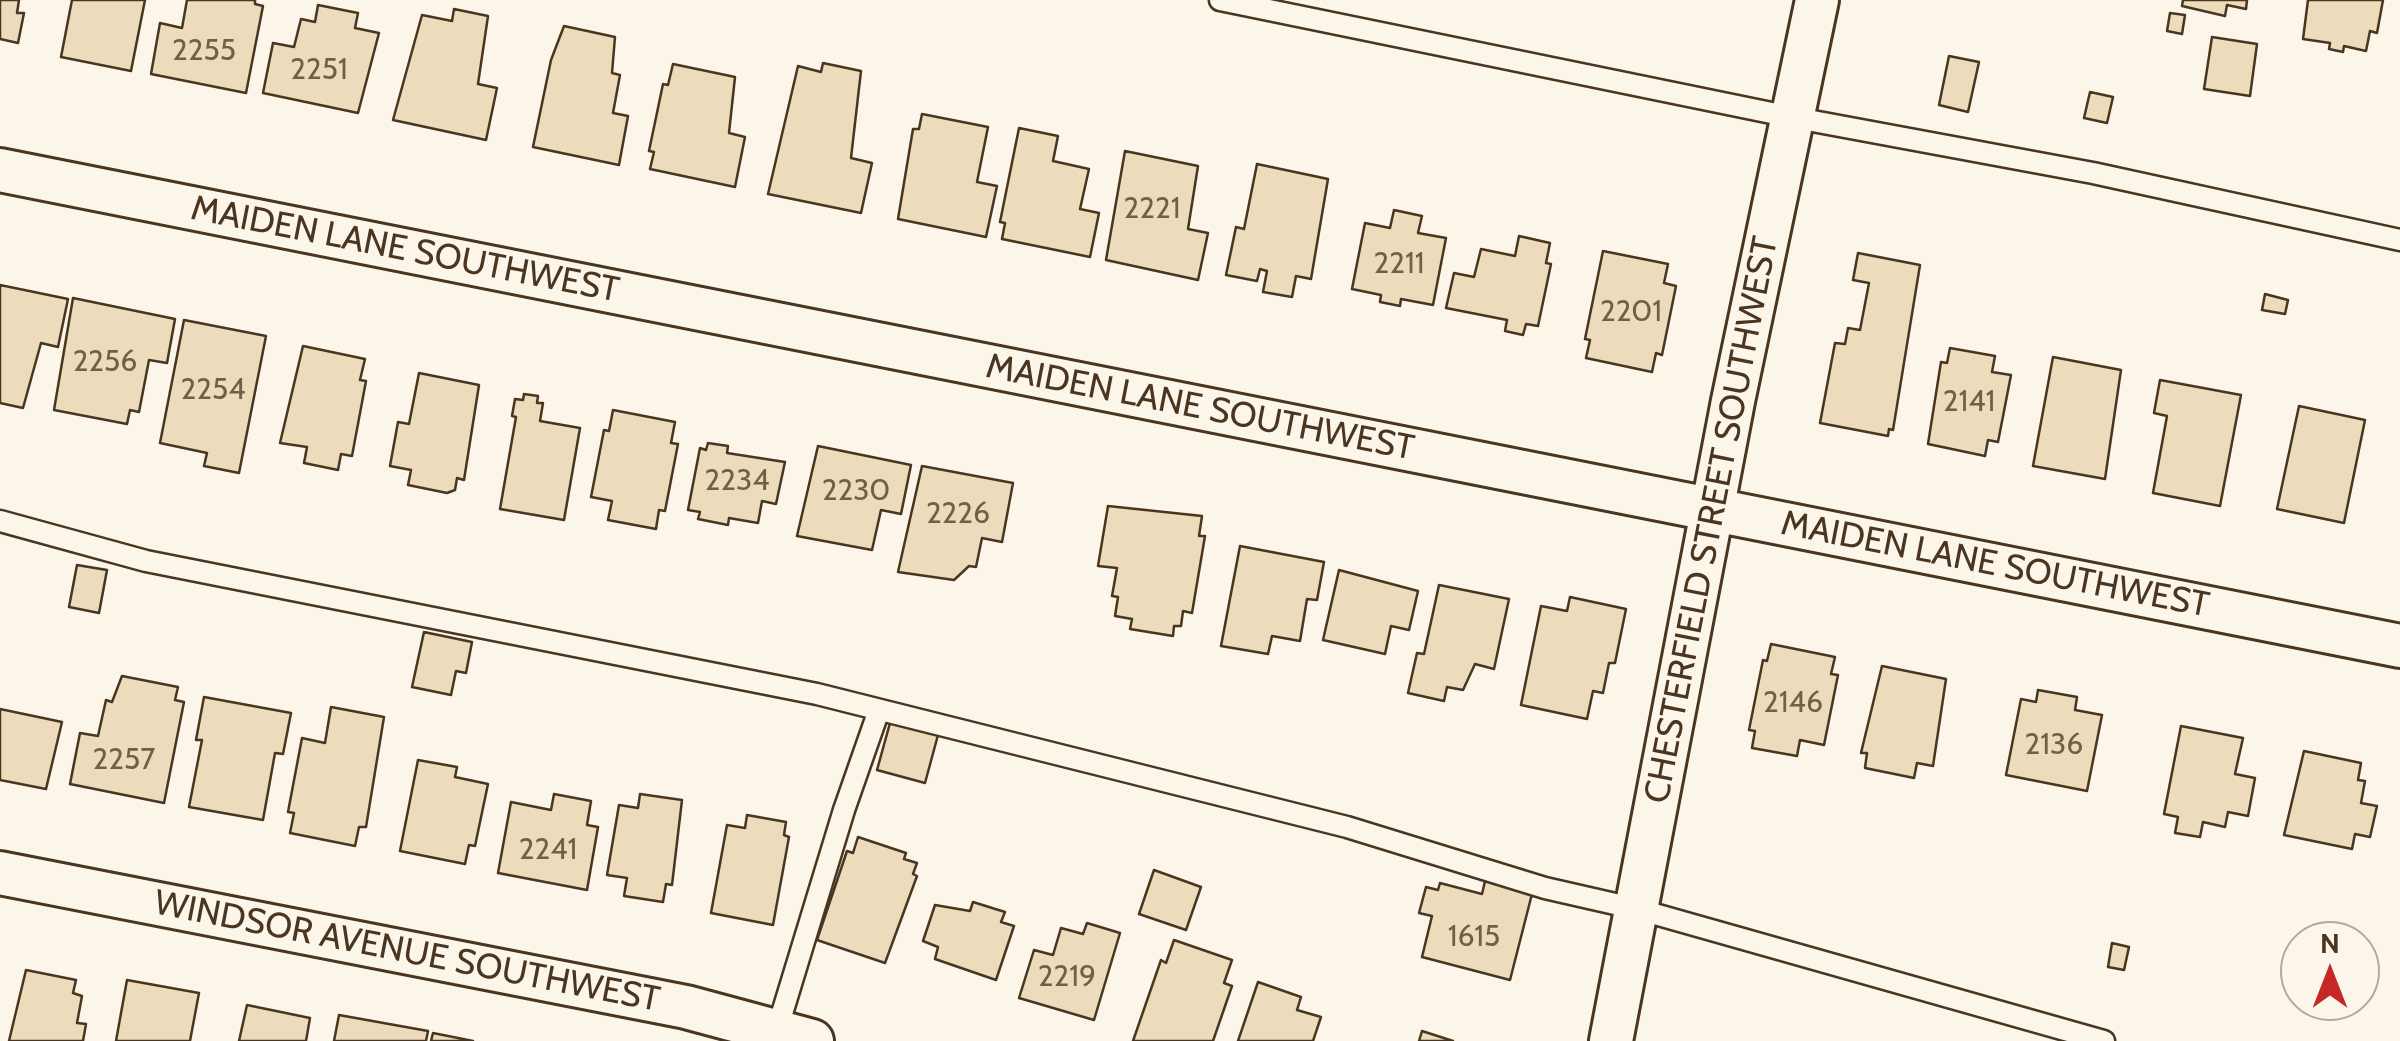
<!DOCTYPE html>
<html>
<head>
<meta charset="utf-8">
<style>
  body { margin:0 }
  #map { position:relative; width:2400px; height:1041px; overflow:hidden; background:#fbf6e9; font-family:Cabin,sans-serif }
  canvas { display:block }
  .north { position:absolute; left:2280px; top:921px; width:100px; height:100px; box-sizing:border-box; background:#fbf6e9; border:2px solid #b4a999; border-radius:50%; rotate:0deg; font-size:28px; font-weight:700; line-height:40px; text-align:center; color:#4a3520 }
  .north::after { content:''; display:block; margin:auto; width:35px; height:45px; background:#c62828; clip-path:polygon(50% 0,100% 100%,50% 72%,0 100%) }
</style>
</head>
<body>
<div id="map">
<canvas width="2400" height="1041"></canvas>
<div class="north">N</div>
</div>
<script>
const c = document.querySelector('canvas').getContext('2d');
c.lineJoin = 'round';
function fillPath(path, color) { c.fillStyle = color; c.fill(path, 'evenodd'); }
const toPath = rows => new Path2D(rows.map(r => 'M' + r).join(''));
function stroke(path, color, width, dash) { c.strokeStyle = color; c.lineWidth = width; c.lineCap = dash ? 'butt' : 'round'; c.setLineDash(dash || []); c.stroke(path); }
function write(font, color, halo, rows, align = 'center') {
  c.font = font + ' Cabin,sans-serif'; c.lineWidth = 8; c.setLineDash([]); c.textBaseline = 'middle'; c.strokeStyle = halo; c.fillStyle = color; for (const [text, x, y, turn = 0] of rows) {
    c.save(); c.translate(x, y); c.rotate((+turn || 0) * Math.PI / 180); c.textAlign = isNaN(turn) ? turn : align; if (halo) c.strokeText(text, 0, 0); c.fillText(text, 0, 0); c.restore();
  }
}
const building = toPath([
  [0,0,19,0,17,13,24,13,18,43,0,39,0,0],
  [72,0,145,0,131,71,61,57,72,0],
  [187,0,255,0,255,4,263,6,246,93,151,74,160,23,182,28,187,0],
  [2183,0,2247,0,2246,9,2227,5,2225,16,2182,6,2183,0],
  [2308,0,2383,0,2377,33,2370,31,2366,51,2344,46,2343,52,2329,49,2330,43,2303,39,2308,0],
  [318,5,358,13,355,28,379,33,358,113,263,93,273,43,294,47,301,19,315,22,318,5],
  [454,9,488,16,478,84,497,88,486,140,393,120,422,15,452,21,454,9],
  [2170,13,2185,15,2182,34,2167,31,2170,13],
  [564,26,615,37,612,73,620,75,613,113,628,116,619,165,533,147,551,60,564,26],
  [2212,37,2257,44,2250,96,2204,89,2212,37],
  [1949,56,1979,62,1968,112,1939,105,1949,56],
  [823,63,861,71,851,158,872,163,861,213,768,194,798,66,821,72,823,63],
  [673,64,735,77,729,133,745,137,735,187,650,169,654,152,649,151,663,84,668,85,673,64],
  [2090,92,2113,97,2107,123,2084,118,2090,92],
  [922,114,988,127,977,182,997,186,986,237,898,219,913,129,919,129,922,114],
  [1019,128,1058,136,1053,161,1089,169,1080,209,1099,213,1090,257,1002,239,1005,223,1000,222,1019,128],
  [1125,151,1198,166,1188,229,1208,233,1198,280,1106,260,1125,151],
  [1257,164,1328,179,1311,279,1296,276,1292,297,1263,292,1267,271,1260,269,1257,281,1226,275,1236,227,1244,229,1257,164],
  [1394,210,1422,216,1418,233,1446,238,1433,305,1401,299,1400,306,1380,302,1381,295,1352,289,1365,223,1390,228,1394,210],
  [1519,236,1550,243,1546,263,1551,264,1538,326,1526,324,1523,335,1505,331,1507,320,1446,308,1454,273,1474,277,1481,249,1515,256,1519,236],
  [1603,251,1668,264,1664,283,1676,286,1662,355,1656,353,1652,372,1586,358,1590,340,1585,339,1603,251],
  [1858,253,1920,265,1893,430,1889,429,1888,436,1820,423,1835,343,1845,344,1848,328,1860,330,1869,283,1853,280,1858,253],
  [0,285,68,299,58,347,41,343,23,408,0,403,0,285],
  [2265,294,2288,300,2285,314,2262,310,2265,294],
  [73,298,175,319,167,363,149,360,139,412,130,410,127,424,54,410,73,298],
  [184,320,266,336,239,473,204,466,207,453,160,443,184,320],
  [303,346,365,359,360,380,366,381,352,456,341,454,338,470,304,463,307,447,280,443,303,346],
  [1950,348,1995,356,1992,372,2011,375,1998,442,1988,440,1985,456,1928,444,1941,362,1947,363,1950,348],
  [2053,357,2121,370,2105,479,2033,466,2053,357],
  [419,373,479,385,464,480,457,478,455,490,447,493,408,485,411,470,390,466,398,422,409,424,419,373],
  [2160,380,2241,395,2220,506,2153,493,2167,416,2154,413,2160,380],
  [524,394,538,396,537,403,543,403,540,421,580,428,564,520,500,509,516,417,512,416,515,399,523,400,524,394],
  [2299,406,2365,420,2344,523,2277,509,2299,406],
  [613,410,675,422,671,443,678,444,665,511,659,510,656,529,608,520,612,501,591,497,604,430,609,431,613,410],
  [708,443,728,446,727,453,785,462,776,504,762,501,758,523,729,518,728,525,698,519,700,512,688,510,700,448,706,450,708,443],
  [818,446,911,465,901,514,881,510,872,550,797,536,818,446],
  [922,466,1013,483,1002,542,982,538,976,567,969,566,954,580,898,572,922,466],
  [1108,506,1202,516,1199,536,1205,536,1192,613,1183,611,1181,626,1174,626,1173,636,1130,629,1132,619,1115,616,1118,597,1112,596,1117,568,1098,566,1108,506],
  [1240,546,1324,562,1317,600,1307,599,1300,641,1272,636,1268,654,1221,646,1240,546],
  [77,565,107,570,99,613,69,607,77,565],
  [1339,570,1418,591,1409,630,1391,626,1385,654,1323,640,1339,570],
  [1439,585,1509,599,1494,669,1475,664,1463,690,1447,687,1444,701,1408,693,1417,653,1424,654,1439,585],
  [1570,597,1626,609,1615,663,1609,663,1603,693,1593,691,1587,719,1521,705,1541,606,1567,611,1570,597],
  [424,632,472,642,466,673,456,671,451,695,412,687,424,632],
  [1771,644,1835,657,1831,674,1838,675,1824,745,1800,740,1797,756,1752,748,1755,731,1749,730,1763,660,1767,661,1771,644],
  [1882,666,1946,679,1933,766,1917,763,1914,778,1865,768,1867,753,1861,753,1882,666],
  [122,676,178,687,175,700,184,702,164,803,70,784,80,733,98,736,106,700,112,702,122,676],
  [2038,690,2077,697,2075,710,2102,715,2087,791,2006,775,2021,699,2036,702,2038,690],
  [204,697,291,713,283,754,275,753,263,820,189,807,202,740,196,740,204,697],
  [331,707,384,717,366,827,359,827,355,846,290,833,294,813,288,812,302,738,325,743,331,707],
  [0,709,62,722,46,789,0,780,0,709],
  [890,723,938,735,925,783,877,770,890,723],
  [2181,726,2243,738,2235,774,2255,778,2248,816,2228,812,2225,827,2203,822,2200,837,2175,833,2178,817,2164,814,2181,726],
  [2304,751,2361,763,2358,780,2365,781,2361,803,2377,806,2370,837,2355,834,2352,849,2284,835,2304,751],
  [418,760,457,767,455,777,488,784,475,846,469,845,465,864,400,851,418,760],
  [554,794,591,801,587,825,598,827,587,890,498,873,511,802,551,810,554,794],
  [640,794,682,800,672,885,666,884,663,902,624,896,627,878,607,875,619,805,638,808,640,794],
  [747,815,786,822,784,835,789,837,773,925,711,913,727,825,745,828,747,815],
  [858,837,906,853,904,859,917,863,913,874,917,876,885,963,817,940,847,851,853,853,858,837],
  [1154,870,1201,887,1186,930,1139,914,1154,870],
  [1486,877,1533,890,1510,980,1422,957,1432,916,1419,913,1426,887,1438,890,1440,883,1482,894,1486,877],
  [973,902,1005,912,1001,922,1014,926,996,980,935,959,938,947,923,941,935,905,970,911,973,902],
  [1087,923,1120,933,1094,1020,1019,998,1034,950,1053,955,1061,928,1083,934,1087,923],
  [1174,940,1232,960,1224,983,1232,986,1213,1041,1133,1041,1161,960,1166,963,1174,940],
  [2112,943,2129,947,2124,970,2108,967,2112,943],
  [26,970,76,980,73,993,82,996,77,1023,86,1024,83,1041,9,1041,26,970],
  [127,980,199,993,190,1041,116,1041,127,980],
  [1258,982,1301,997,1297,1010,1321,1017,1313,1041,1238,1041,1258,982],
  [247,1005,310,1018,306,1041,239,1041,247,1005],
  [339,1015,428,1031,426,1041,334,1041,339,1015],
  [1422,1031,1453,1041,1419,1041,1422,1031],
  [433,1033,473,1041,431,1041,433,1033]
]);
const lane = toPath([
  [1220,0,1791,117,2093,173,2400,240],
  [0,521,146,561,817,694,1347,827,1545,888,1637,909,2104,1041],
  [777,1030,844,810,879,710]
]);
const street = toPath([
  [0,170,2400,646],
  [0,873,686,1007,812,1041],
  [1611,1041,1733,401,1817,0]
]);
const numberNames = [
  ["2255",204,51],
  ["2251",319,70],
  ["2221",1152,209],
  ["2211",1399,264],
  ["2201",1631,312],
  ["2256",105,362],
  ["2254",213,390],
  ["2141",1969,402],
  ["2234",737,481],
  ["2230",856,491],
  ["2226",958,514],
  ["2146",1793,703],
  ["2136",2054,745],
  ["2257",124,760],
  ["2241",548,850],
  ["1615",1474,937],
  ["2219",1067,977]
];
const streetNames = [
  ["MAIDEN LANE SOUTHWEST",405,250,11],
  ["MAIDEN LANE SOUTHWEST",1200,408,11],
  ["CHESTERFIELD STREET SOUTHWEST",1712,520,-79],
  ["MAIDEN LANE SOUTHWEST",1995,565,11],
  ["WINDSOR AVENUE SOUTHWEST",407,952,11]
];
fillPath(building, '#ecdcbc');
stroke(building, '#4a3520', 2.5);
stroke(lane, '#4a3520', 25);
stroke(street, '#4a3520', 48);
stroke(lane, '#fbf6e9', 20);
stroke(street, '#fbf6e9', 42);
write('30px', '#725f47', null, numberNames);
write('35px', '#4a3520', '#fbf6e9', streetNames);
</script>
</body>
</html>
